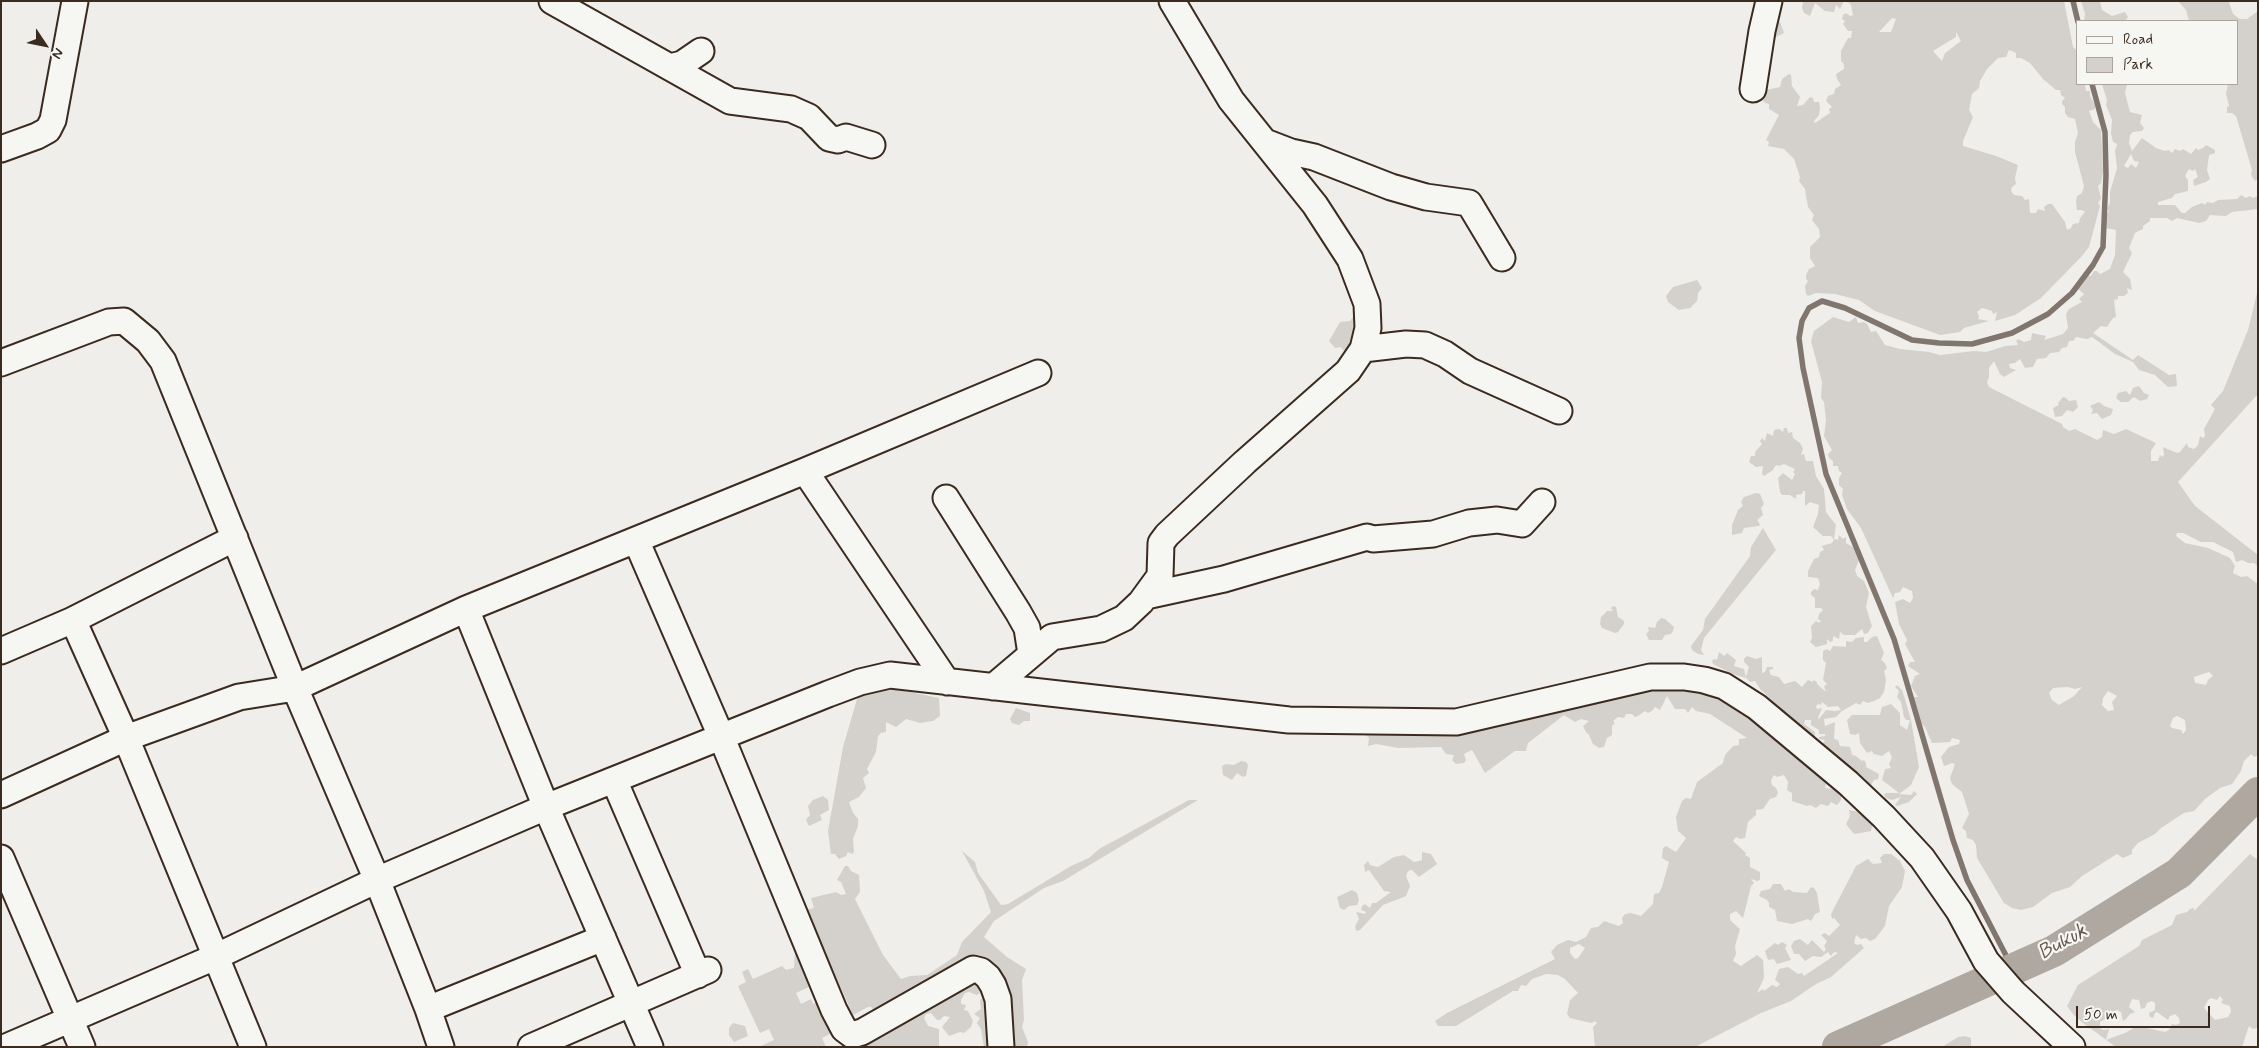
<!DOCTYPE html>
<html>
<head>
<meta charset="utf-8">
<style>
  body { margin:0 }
  #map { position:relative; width:2259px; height:1048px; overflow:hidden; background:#efeeea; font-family:Mynerve,sans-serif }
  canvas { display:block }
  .frame { position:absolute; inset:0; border:2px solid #3b2a1e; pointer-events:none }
  .legend { position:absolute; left:2076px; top:20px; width:162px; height:65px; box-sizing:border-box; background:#f6f6f2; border:1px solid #aba49d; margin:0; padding:6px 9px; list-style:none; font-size:15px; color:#3b2a1e }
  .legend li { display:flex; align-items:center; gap:10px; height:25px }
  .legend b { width:25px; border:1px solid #aba49d }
  .north { position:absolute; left:20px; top:20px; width:50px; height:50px; -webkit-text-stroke:4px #f6f6f2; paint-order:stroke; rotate:124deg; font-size:14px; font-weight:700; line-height:20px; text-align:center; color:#3b2a1e }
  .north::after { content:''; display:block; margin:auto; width:18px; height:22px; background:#3b2a1e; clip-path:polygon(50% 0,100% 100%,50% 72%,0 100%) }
  .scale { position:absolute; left:2076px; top:1006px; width:134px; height:22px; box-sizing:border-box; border:2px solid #3b2a1e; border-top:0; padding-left:6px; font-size:15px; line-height:18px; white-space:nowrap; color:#3b2a1e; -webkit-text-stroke:4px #f6f6f2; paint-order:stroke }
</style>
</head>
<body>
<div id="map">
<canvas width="2259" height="1048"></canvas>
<div class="frame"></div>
<ul class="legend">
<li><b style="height:6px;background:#f6f6f2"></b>Road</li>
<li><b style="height:14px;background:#d4d1cc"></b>Park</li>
</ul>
<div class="north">N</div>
<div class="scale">50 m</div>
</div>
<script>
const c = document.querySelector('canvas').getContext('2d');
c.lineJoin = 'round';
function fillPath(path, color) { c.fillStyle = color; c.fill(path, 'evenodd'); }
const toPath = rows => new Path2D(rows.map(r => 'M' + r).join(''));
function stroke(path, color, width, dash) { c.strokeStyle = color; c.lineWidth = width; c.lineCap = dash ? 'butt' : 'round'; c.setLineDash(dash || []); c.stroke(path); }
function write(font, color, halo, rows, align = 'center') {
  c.font = font + ' Mynerve,sans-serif'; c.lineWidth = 4.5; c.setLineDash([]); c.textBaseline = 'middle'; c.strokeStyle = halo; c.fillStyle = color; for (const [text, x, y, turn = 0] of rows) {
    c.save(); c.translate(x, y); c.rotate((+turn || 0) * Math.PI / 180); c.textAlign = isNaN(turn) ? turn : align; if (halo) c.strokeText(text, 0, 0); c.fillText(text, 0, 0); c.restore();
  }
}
const green = toPath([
  [1805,1,1844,1,1840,9,1836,5,1834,12,1825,11,1815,3,1810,16,1804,13,1802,8,1803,2],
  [1847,1,2064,1,2073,47,2077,51,2076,54,2078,56,2078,84,2085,85,2086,91,2090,91,2090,96,2095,105,2095,109,2089,111,2093,122,2101,130,2103,173,2101,183,2098,186,2101,198,2098,203,2100,206,2089,247,2082,256,2041,298,2015,315,1995,321,1997,312,1993,314,1992,311,1982,308,1977,312,1979,316,1978,319,1989,321,1964,328,1960,332,1940,335,1875,311,1859,300,1835,294,1816,293,1808,296,1806,294,1805,286,1808,281,1806,279,1806,275,1809,269,1815,266,1810,258,1810,247,1820,237,1819,229,1812,220,1814,215,1808,207,1805,189,1799,181,1800,177,1794,159,1784,149,1768,146,1769,142,1766,140,1779,115,1769,109,1769,104,1765,103,1762,99,1763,94,1766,90,1780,87,1782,79,1789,74,1791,75,1792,86,1800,97,1797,106,1803,105,1810,97,1813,98,1814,102,1819,102,1820,108,1819,115,1814,121,1815,123,1830,113,1829,109,1832,107,1826,101,1828,96,1834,94,1835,89,1841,85,1837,79,1836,74,1844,69,1844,64,1841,61,1841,51,1848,38,1851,38,1852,31,1848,31,1843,24,1845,21,1842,19,1843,15,1846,13,1850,16,1853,15,1851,5],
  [1892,18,1896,19,1891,32,1879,32],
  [1956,32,1961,41,1945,53,1942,61,1933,51,1956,37],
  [2009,50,2016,53,2016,58,2021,58,2030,63,2043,79,2056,90,2060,90,2061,95,2065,98,2062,101,2062,104,2065,107,2065,113,2068,117,2075,119,2078,133,2075,142,2075,152,2084,186,2082,193,2077,196,2076,202,2077,210,2082,210,2085,212,2080,218,2079,223,2073,224,2071,228,2067,230,2065,222,2052,204,2048,204,2044,207,2045,211,2038,209,2036,213,2030,213,2029,199,2025,200,2022,196,2014,195,2011,191,2012,187,2016,184,2015,178,2018,165,1996,156,1963,146,1963,141,1973,117,1969,110,1972,94,1979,88,1980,81,1987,69,1998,58,2006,57],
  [2081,1,2100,1,2102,10,2112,16,2125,12,2128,17,2125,21,2084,21,2085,14],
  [2178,1,2229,2,2233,14,2240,19,2247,19,2258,11,2258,179,2255,181,2251,175,2252,170,2236,116,2232,113,2227,113,2227,107,2229,106,2226,94,2228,84,2238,84,2238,21,2189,21,2186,10],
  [1780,22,1784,33,1772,39,1776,24],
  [2102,84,2127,84,2125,93,2130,112,2142,115,2140,123,2144,128,2142,131,2133,132,2130,135,2129,143,2132,151,2142,138,2156,148,2165,151,2169,150,2172,153,2175,149,2180,151,2183,149,2191,154,2196,148,2198,150,2203,148,2206,145,2215,150,2215,153,2209,155,2207,170,2210,179,2206,182,2194,186,2193,180,2198,177,2195,169,2193,171,2189,169,2185,176,2188,180,2188,191,2175,194,2172,198,2158,202,2158,205,2175,205,2182,213,2185,213,2192,207,2202,203,2205,205,2207,202,2213,203,2218,200,2237,199,2241,195,2246,198,2250,196,2253,198,2258,196,2258,209,2232,212,2226,216,2210,215,2206,221,2199,223,2177,218,2172,221,2167,218,2150,218,2150,221,2143,226,2143,229,2135,233,2129,248,2132,253,2123,272,2130,279,2132,290,2127,288,2128,293,2124,296,2118,296,2118,299,2114,300,2116,317,2113,318,2107,327,2101,326,2093,333,2133,360,2138,355,2169,375,2176,374,2177,386,2168,387,2155,375,2139,370,2133,362,2115,354,2092,337,2087,339,2076,337,2073,341,2069,341,2067,347,2062,348,2059,352,2050,353,2046,358,2037,359,2033,367,2025,368,2020,359,2015,363,2009,364,2010,368,2016,370,2004,377,2000,374,1994,361,1989,368,1989,377,1987,382,1989,387,2062,424,2063,427,2069,431,2075,429,2097,440,2102,437,2103,430,2114,434,2126,429,2156,443,2151,451,2151,461,2158,461,2160,455,2162,457,2164,455,2163,447,2177,453,2180,452,2187,443,2188,447,2194,449,2198,445,2200,436,2203,438,2205,436,2204,429,2215,409,2211,405,2223,391,2248,330,2258,289,2258,394,2178,482,2195,506,2258,555,2258,566,2254,563,2248,563,2242,560,2236,562,2233,552,2213,542,2201,542,2183,533,2177,533,2176,536,2185,543,2208,548,2230,558,2235,566,2233,573,2241,577,2247,576,2258,584,2258,755,2254,757,2251,754,2244,761,2241,771,2232,784,2220,788,2205,799,2194,811,2184,813,2161,828,2155,834,2138,843,2132,850,2132,854,2123,858,2117,854,2082,876,2070,887,2052,893,2033,907,2021,910,2012,908,2004,903,1977,858,1976,845,1973,840,1967,838,1966,831,1962,828,1969,814,1962,792,1952,784,1950,778,1955,764,1952,763,1944,766,1941,757,1949,747,1959,744,1960,740,1952,738,1950,742,1932,743,1925,727,1919,721,1917,714,1913,711,1913,701,1914,697,1918,697,1911,686,1915,676,1920,674,1908,666,1910,662,1915,662,1905,644,1907,640,1899,624,1895,602,1903,599,1910,603,1913,598,1912,591,1903,587,1900,592,1895,593,1893,598,1861,528,1847,509,1842,495,1843,489,1839,485,1839,478,1842,473,1839,471,1838,466,1833,466,1833,461,1829,458,1828,454,1832,450,1824,436,1826,420,1824,402,1821,398,1822,382,1811,341,1814,331,1833,317,1849,322,1856,317,1858,323,1864,322,1867,324,1871,332,1876,331,1885,345,1900,349,1929,352,1940,355,1974,351,1986,352,2005,346,2018,345,2016,341,2018,339,2024,342,2031,340,2032,333,2046,336,2044,340,2063,334,2068,328,2066,314,2069,309,2082,302,2079,299,2084,294,2078,289,2078,287,2081,286,2087,276,2091,276,2094,271,2097,271,2100,274,2110,269,2115,255,2116,230,2106,228,2104,217,2109,211,2107,209,2110,203,2110,192,2117,168,2115,151,2117,144,2113,142,2111,133,2112,120,2106,105,2107,100],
  [2131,154,2134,161,2139,162,2136,168,2131,164,2128,168,2124,166],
  [2209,672,2213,676,2208,680,2206,685,2195,683,2194,677],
  [2068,687,2075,689,2082,687,2074,696,2059,705,2052,700,2049,693,2053,688],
  [2108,691,2117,696,2112,702,2114,710,2108,711,2102,705,2103,698],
  [2177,716,2185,720,2186,730,2183,734,2181,730,2172,728,2170,726,2173,718],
  [1697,280,1702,288,1698,293,1697,301,1690,308,1679,310,1668,302,1666,296,1673,287],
  [1353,317,1364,325,1349,349,1343,350,1341,347,1335,348,1329,341,1340,322,1350,321],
  [2139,386,2144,393,2149,395,2147,399,2140,401,2134,397,2128,402,2121,402,2116,398,2118,393,2126,391,2130,395,2133,388],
  [2063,397,2066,398,2069,401,2076,400,2078,407,2073,412,2067,410,2062,416,2055,417,2053,408,2059,405,2058,403],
  [2099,402,2104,406,2113,409,2111,415,2102,419,2097,413,2091,414,2093,410,2090,406],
  [1784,428,1787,428,1788,433,1792,432,1793,438,1800,443,1803,449,1801,455,1804,454,1806,461,1813,461,1816,476,1824,489,1826,512,1836,525,1834,539,1838,540,1839,535,1843,539,1846,537,1846,543,1856,549,1859,560,1855,570,1857,576,1864,581,1869,593,1866,607,1872,626,1868,633,1864,634,1862,629,1855,635,1844,635,1840,632,1839,639,1833,636,1833,641,1830,642,1827,639,1827,644,1816,647,1810,642,1812,638,1811,626,1816,621,1819,623,1821,621,1818,619,1819,614,1823,610,1821,608,1815,608,1815,598,1811,595,1811,592,1814,589,1818,590,1820,584,1818,578,1808,577,1808,571,1814,559,1819,557,1820,552,1824,550,1822,546,1832,543,1834,540,1831,536,1823,536,1813,527,1818,514,1819,505,1810,502,1805,506,1805,491,1803,491,1802,494,1796,495,1796,499,1790,495,1782,495,1780,492,1778,478,1783,473,1792,480,1795,474,1793,472,1795,469,1784,464,1779,466,1776,465,1773,470,1764,476,1762,474,1763,466,1756,467,1749,462,1751,456,1755,456,1755,452,1762,444,1760,441,1762,438,1765,441,1767,433,1773,436,1774,430,1779,429,1783,432],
  [1756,493,1760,494,1764,504,1761,508,1763,515,1757,520,1760,524,1759,526,1744,528,1742,533,1732,535,1732,525,1738,510,1743,506,1741,502,1744,497],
  [1763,528,1776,550,1704,638,1701,650,1704,655,1698,654,1692,650,1691,646,1703,630,1705,619,1750,556,1751,547],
  [1613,606,1616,607,1618,617,1624,621,1624,624,1618,632,1615,633,1602,628,1600,624,1601,617,1607,611,1613,611,1611,608],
  [1661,618,1665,619,1674,627,1673,631,1671,634,1665,635,1662,640,1649,640,1646,634,1649,631,1648,627,1655,628,1657,622],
  [1877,636,1884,653,1881,660,1885,663,1887,668,1884,671,1886,680,1884,692,1880,698,1874,701,1868,703,1863,701,1860,705,1856,703,1842,711,1836,717,1824,719,1825,726,1835,722,1834,739,1838,740,1840,746,1850,747,1852,755,1856,756,1862,761,1864,760,1866,763,1866,767,1879,774,1878,779,1874,780,1871,785,1863,781,1836,759,1834,753,1822,746,1825,740,1819,739,1819,737,1825,736,1825,734,1819,734,1819,730,1811,725,1811,720,1805,720,1804,724,1815,732,1815,739,1761,690,1755,681,1750,682,1746,678,1733,674,1713,664,1712,661,1714,659,1717,660,1719,652,1724,656,1727,653,1736,660,1734,666,1744,669,1746,677,1749,667,1744,662,1744,659,1747,656,1756,659,1762,657,1762,673,1765,672,1767,667,1773,667,1773,669,1769,670,1771,675,1779,677,1784,684,1795,681,1802,687,1808,680,1813,682,1813,680,1817,682,1817,684,1826,692,1824,686,1827,684,1823,680,1826,663,1823,660,1823,651,1827,649,1830,651,1833,646,1846,647,1846,641,1852,642,1856,638,1864,637,1864,642,1867,642,1872,637],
  [1822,702,1828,707,1838,706,1841,710,1835,711,1826,710,1819,719,1818,718,1822,708,1817,709,1816,706,1818,704,1821,705],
  [1897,685,1902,690,1905,699,1911,720,1919,767,1911,785,1899,794,1911,795,1914,791,1917,794,1909,802,1897,806,1895,805,1901,797,1892,800,1886,798,1884,795,1886,793,1899,793,1882,780,1885,769,1891,768,1889,764,1892,757,1889,751,1882,756,1874,754,1872,751,1867,753,1860,743,1859,733,1855,735,1850,734,1847,720,1852,715,1880,715,1882,707,1891,704,1900,713,1900,725,1907,730,1910,720,1906,720,1904,717,1901,702,1897,697,1899,691,1895,687],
  [886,687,939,698,940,716,933,721,920,723,906,719,896,727,886,722,886,732,881,733,878,736,876,752,867,769,869,773,863,778,866,788,859,797,849,802,853,813,858,819,858,826,853,839,854,852,852,854,848,852,846,856,839,859,835,854,831,854,828,831,843,747,860,689],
  [1649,687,1682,687,1730,702,1827,781,1825,788,1834,789,1841,793,1841,800,1837,805,1831,802,1828,806,1821,804,1816,808,1810,805,1807,806,1792,801,1792,793,1787,790,1788,782,1784,775,1777,777,1774,775,1771,780,1772,785,1776,788,1778,793,1776,797,1770,799,1763,809,1756,810,1756,815,1748,822,1745,838,1740,839,1736,837,1733,841,1746,853,1745,855,1750,858,1750,867,1760,872,1760,880,1757,881,1751,879,1754,883,1751,886,1743,918,1736,911,1730,914,1730,920,1740,929,1735,946,1736,954,1733,961,1741,966,1757,955,1763,960,1764,978,1757,993,1763,989,1764,991,1772,985,1777,987,1780,984,1775,980,1779,969,1788,967,1798,974,1802,973,1804,976,1838,953,1834,952,1831,956,1828,952,1821,957,1813,956,1805,961,1799,954,1794,954,1791,946,1794,941,1800,939,1808,945,1812,940,1824,952,1826,949,1824,946,1827,941,1821,935,1825,933,1829,936,1840,925,1834,918,1832,919,1831,914,1856,866,1868,859,1873,864,1882,863,1880,858,1884,854,1891,854,1900,861,1905,871,1902,887,1889,906,1885,926,1875,939,1870,941,1866,938,1861,939,1856,935,1854,943,1857,945,1861,944,1864,948,1831,977,1816,984,1791,1001,1761,1013,1695,1047,1595,1047,1593,1027,1597,1023,1595,1021,1592,1023,1582,1021,1570,1018,1567,1014,1570,1000,1578,993,1565,979,1558,975,1546,974,1532,979,1526,986,1521,985,1518,991,1513,991,1456,1026,1438,1026,1435,1021,1447,1013,1555,959,1551,952,1557,945,1568,940,1576,942,1586,937,1591,928,1598,927,1604,921,1619,926,1623,923,1622,918,1625,914,1631,913,1641,916,1653,904,1654,894,1659,893,1662,887,1669,862,1662,858,1663,848,1666,846,1676,852,1686,838,1678,831,1676,817,1682,801,1686,798,1691,799,1697,782,1723,763,1725,755,1733,746,1739,745,1739,739,1747,738,1710,714,1696,711,1692,707,1688,713,1685,709,1675,709,1667,696,1660,710,1655,707,1652,711,1648,713,1645,711,1638,716,1635,717,1632,714,1626,714,1624,718,1618,717,1613,721,1615,723,1612,726,1612,735,1607,738,1604,747,1599,748,1593,744,1589,735,1586,732,1583,726,1589,721,1581,719,1575,722,1564,715,1528,743,1526,751,1515,751,1485,773,1472,750,1464,754,1466,760,1464,763,1456,764,1452,760,1454,755,1446,754,1441,747,1398,748,1376,744,1368,746,1369,738,1366,735,1467,728],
  [1579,944,1585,948,1578,958,1575,959,1570,953,1570,948],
  [1016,708,1030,713,1030,721,1024,721,1019,725,1012,723,1010,719],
  [1241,761,1246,762,1248,765,1246,776,1243,777,1237,773,1232,780,1223,775,1222,766,1226,764,1234,765],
  [823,796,828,800,829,810,820,815,822,820,809,826,806,820,810,815,808,806,813,800],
  [1189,800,1198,800,1063,881,1044,888,994,921,984,937,1007,957,1026,969,1022,980,1024,1020,1022,1027,1028,1042,1027,1047,984,1047,981,1029,977,1023,980,1018,974,1014,981,1009,980,1000,986,996,984,989,977,995,969,992,965,993,961,1000,961,1004,966,1005,964,1010,968,1011,973,1021,971,1027,964,1033,960,1032,949,1036,942,1027,950,1017,944,1016,940,1020,937,1020,931,1013,926,1014,924,1018,928,1026,939,1029,939,1047,859,1047,865,1045,861,1035,875,1011,871,1007,868,1007,853,1015,806,910,814,908,811,898,836,892,841,895,846,894,841,882,837,880,845,866,848,866,851,871,859,875,860,892,855,899,883,955,901,979,910,976,927,975,957,955,962,942,991,912,984,891,962,851,975,862,978,873,1001,905,1008,904,1071,866,1089,858,1099,849],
  [1849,810,1865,813,1873,823,1871,831,1855,834,1853,833,1846,824,1850,816],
  [1422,852,1431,854,1437,864,1419,877,1412,870,1408,871,1406,876,1410,886,1406,896,1383,905,1360,930,1356,931,1355,926,1359,919,1356,912,1365,914,1366,912,1361,910,1362,906,1365,904,1370,908,1372,903,1376,903,1391,892,1384,891,1369,870,1365,872,1364,865,1368,861,1370,865,1378,867,1394,857,1404,855,1414,862,1419,861,1422,860],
  [2250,854,2258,860,2258,1024,2257,1028,2253,1029,2249,1026,2242,1047,2116,1047,2083,1023,2073,1014,2067,1006,2078,985,2139,946,2142,940,2172,925,2176,915,2187,912,2190,909,2194,908,2194,911],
  [2220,996,2223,1000,2221,1003,2230,1006,2231,1012,2228,1017,2215,1020,2204,1008,2208,1000,2211,998,2217,1000],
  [2132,999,2139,1000,2141,1009,2145,1008,2147,1003,2152,1001,2155,1003,2155,1010,2149,1013,2150,1017,2153,1018,2155,1013,2157,1012,2168,1020,2170,1016,2175,1014,2179,1018,2180,1023,2176,1025,2172,1024,2169,1030,2165,1032,2137,1026,2125,1033,2106,1040,2109,1029,2103,1030,2100,1028,2100,1022,2107,1018,2108,1014,2117,1010,2121,1012,2123,1021,2126,1019,2130,1014,2135,1012,2129,1007],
  [1773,884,1781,884,1785,891,1789,889,1793,892,1807,893,1811,887,1814,888,1817,893,1820,912,1815,914,1811,921,1808,919,1792,924,1777,921,1775,910,1769,907,1769,903,1767,900,1759,896,1761,891,1770,889],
  [1352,890,1357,893,1359,900,1357,905,1349,906,1344,910,1340,908,1337,897],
  [790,933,813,985,796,993,801,1004,811,999,813,1004,820,1000,834,1032,822,1038,826,1047,759,1047,774,1040,769,1029,760,1033,738,986,746,982,742,972,748,969,753,979,782,966,786,970,794,968,795,951,787,935],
  [1782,942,1787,945,1785,948,1791,960,1777,964,1774,959,1768,960,1765,951,1775,943,1778,945],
  [733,1023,745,1026,748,1036,734,1042,729,1035,729,1028],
  [1965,1036,1971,1038,1971,1047,1942,1047,1958,1037]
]);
const stream = toPath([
  [2073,1,2078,22],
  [2013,969,1967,880,1953,840,1894,639,1826,474,1803,368,1799,338,1802,321,1809,308,1822,301,1845,308,1912,340,1939,343,1972,344,2012,333,2048,314,2072,293,2093,265,2103,247,2106,175,2105,132,2092,84]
]);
const river = toPath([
  [1838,1047,2054,951,2179,873,2258,793]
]);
const minor = toPath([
  [552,1,730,101,791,109,809,117,829,138,838,140,846,137,872,145],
  [1172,1,1231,100,1315,205,1350,259,1367,304,1368,328,1363,349,1406,344,1425,345,1445,354,1470,371,1559,411],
  [670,67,682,64,701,51],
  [1753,89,1762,31,1769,1],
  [1265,142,1291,152,1314,157,1391,187,1426,197,1469,203,1502,258],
  [1,149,37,136,48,130,53,120,75,1],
  [1,363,109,322,124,321,148,341,163,361,295,688,377,880,428,1009,441,1047],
  [805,471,947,682],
  [946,498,1018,612,1027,628,1031,654],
  [235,538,73,620,126,738,253,1047],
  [636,540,721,736,834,1010,844,1029,852,1035,862,1032,973,969,981,971,988,977,993,985,998,999,1001,1047],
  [1146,596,1224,579,1367,537,1373,539,1433,534,1469,523,1497,520,1522,524,1542,502],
  [466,609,546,807,650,1047],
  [1,651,73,620],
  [993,687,1052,637,1101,629,1124,618,1141,602,1160,576,1161,543,1167,535,1245,462,1348,371,1363,349],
  [614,780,698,975],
  [1,795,126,738,239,697,295,688,466,609,805,471,1038,373],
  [1,858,82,1047],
  [428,1009,603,938],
  [6,1047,215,957,377,880,546,807,828,694,860,682,890,675,1289,720,1456,722,1650,677,1684,677,1704,680,1724,686,1757,707,1848,783,1884,817,1922,858,1959,911,1986,961,2013,992,2072,1047],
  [531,1047,708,970]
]);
const waterNames = [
  ["Bukuk",2063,943,-29]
];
fillPath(green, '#d4d1cc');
stroke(stream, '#81766d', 5.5);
stroke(river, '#afa8a1', 32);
stroke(minor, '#3b2a1e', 29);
stroke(minor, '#f6f6f2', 25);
write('italic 21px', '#64564c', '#f6f6f2', waterNames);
</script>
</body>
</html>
